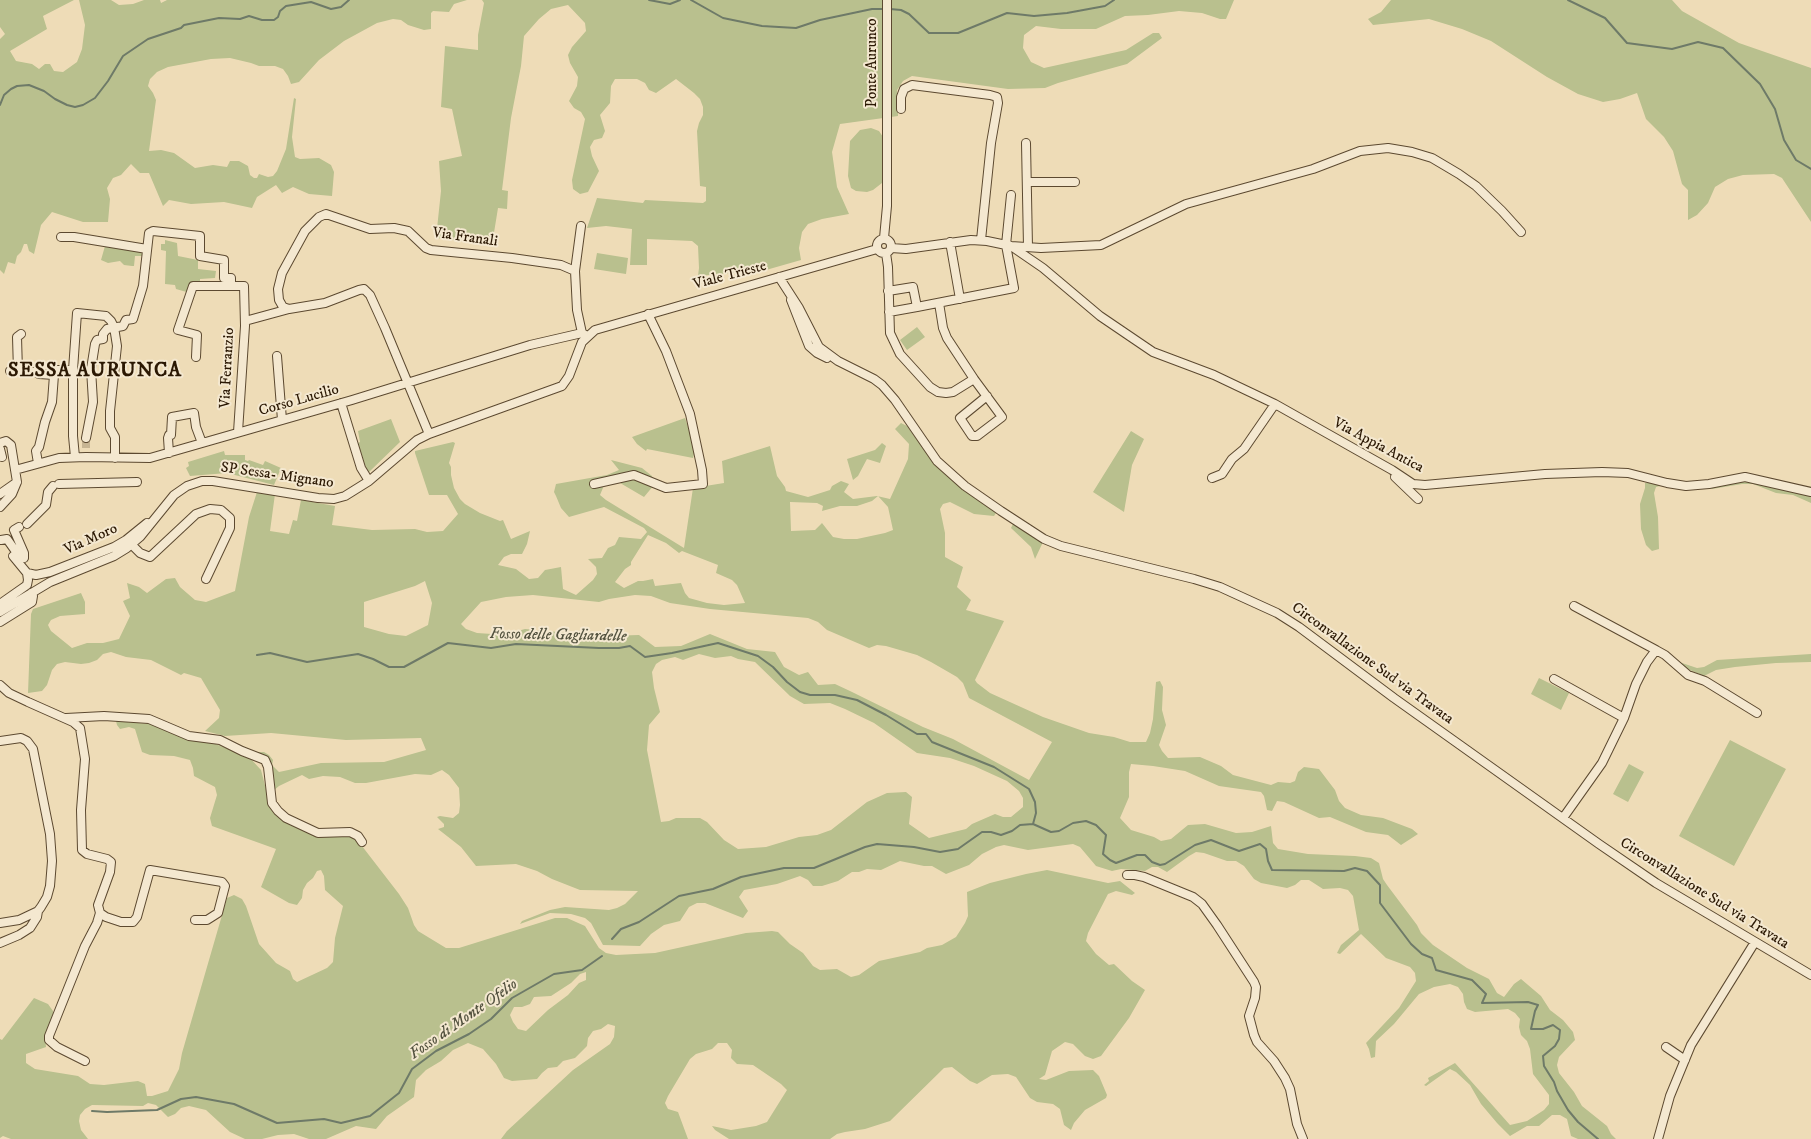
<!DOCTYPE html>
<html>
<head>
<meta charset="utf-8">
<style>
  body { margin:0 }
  canvas { display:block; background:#eedcb7 }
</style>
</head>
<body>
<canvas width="1811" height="1139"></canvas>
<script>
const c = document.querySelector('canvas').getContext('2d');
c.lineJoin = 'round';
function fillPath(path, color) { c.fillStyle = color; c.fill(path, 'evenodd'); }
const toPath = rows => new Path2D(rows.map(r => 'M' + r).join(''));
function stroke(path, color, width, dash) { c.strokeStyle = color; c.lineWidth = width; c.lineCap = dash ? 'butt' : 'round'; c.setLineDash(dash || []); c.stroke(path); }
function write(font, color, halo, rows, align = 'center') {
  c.font = font + ' "IM FELL DW Pica",serif'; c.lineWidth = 4; c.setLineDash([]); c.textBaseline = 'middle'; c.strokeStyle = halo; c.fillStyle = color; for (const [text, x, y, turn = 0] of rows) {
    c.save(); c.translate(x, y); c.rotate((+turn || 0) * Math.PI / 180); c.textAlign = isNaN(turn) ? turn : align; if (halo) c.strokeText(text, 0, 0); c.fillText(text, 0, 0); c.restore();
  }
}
const green = toPath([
  [0,0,74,0,43,16,47,29,10,51,16,61,32,64,39,69,45,64,50,64,54,71,63,72,77,62,82,49,85,25,79,0,111,0,119,5,133,4,144,0,160,0,161,3,167,0,467,0,454,4,449,12,433,11,431,13,431,29,424,30,408,25,401,20,393,19,377,23,344,41,319,60,299,82,291,84,288,76,283,69,275,66,259,66,251,63,230,58,211,59,168,67,157,72,150,79,148,86,153,93,156,100,149,151,161,150,174,153,195,168,213,165,227,167,230,161,239,161,248,166,250,175,254,178,257,178,259,174,268,177,273,176,277,171,286,149,294,98,296,99,292,137,295,157,300,159,319,158,331,165,334,172,332,196,309,194,293,187,282,193,276,185,257,197,252,208,224,202,191,204,169,200,163,206,149,173,140,173,131,164,121,175,113,178,107,188,110,199,108,222,83,222,52,212,41,225,34,254,29,251,27,244,24,244,21,252,17,256,15,264,8,262,4,274,0,270,0,39,5,34,0,27],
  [482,0,1234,0,1226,19,1220,19,1202,13,1179,11,1148,15,1125,16,1096,29,1061,29,1036,26,1024,35,1023,48,1031,62,1044,68,1126,50,1153,33,1159,33,1162,38,1127,64,1058,83,1045,88,1008,89,912,76,903,81,897,90,898,116,840,124,832,152,837,187,849,214,822,219,808,224,802,232,799,248,801,260,766,270,698,276,699,268,698,246,692,241,647,239,647,265,630,265,632,229,606,226,587,228,597,198,643,203,645,200,703,203,706,201,706,187,700,186,697,131,699,123,703,115,703,107,700,99,694,93,676,79,656,93,649,90,645,83,637,79,615,79,611,86,610,103,600,115,605,131,602,138,594,140,590,147,592,156,599,171,588,192,580,194,573,189,572,180,585,119,581,112,574,108,569,101,577,86,578,77,570,63,568,55,572,47,586,31,585,23,568,5,551,9,539,19,524,36,521,66,511,118,502,190,508,191,507,209,498,208,492,245,436,238,441,191,439,161,462,156,452,109,441,107,445,46,478,50,478,35,484,3],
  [1391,0,1672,0,1682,11,1739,43,1811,68,1811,222,1782,178,1774,174,1743,175,1728,179,1715,187,1708,203,1697,215,1688,220,1688,190,1682,184,1673,151,1664,137,1646,119,1637,93,1620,99,1603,102,1578,94,1547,77,1491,41,1462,29,1429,19,1373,25,1368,19,1381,12],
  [871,128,879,131,883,137,882,183,873,190,867,192,856,191,851,188,848,176,850,141,860,130],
  [165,240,177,243,178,256,198,260,198,269,216,271,215,278,200,279,200,285,190,293,176,289,175,285,165,284,166,251,161,250,161,244,165,244],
  [105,246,143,250,143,256,135,256,134,266,132,266,124,265,120,261,108,263,101,260],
  [597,253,628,258,626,274,594,269],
  [917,327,925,337,907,350,900,340],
  [685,418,690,433,692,433,695,450,693,458,647,449,646,451,637,444,632,437],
  [391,419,400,442,369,472,366,468,358,443,360,442,358,431],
  [901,423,907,426,935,465,965,490,996,513,994,516,974,514,950,502,943,504,940,509,945,533,945,557,963,567,957,587,971,600,966,610,1004,621,975,680,977,683,990,693,1043,717,1089,733,1114,737,1130,742,1146,742,1150,733,1153,719,1156,682,1160,681,1163,687,1162,710,1166,725,1159,745,1162,751,1168,758,1200,757,1221,766,1233,775,1271,785,1278,782,1290,783,1295,781,1298,772,1304,767,1319,769,1335,790,1339,801,1345,808,1361,815,1383,818,1412,829,1418,834,1401,845,1388,835,1366,832,1330,817,1319,818,1284,802,1277,801,1272,811,1267,810,1264,796,1261,792,1219,786,1185,771,1153,766,1131,764,1129,772,1129,797,1120,818,1131,830,1154,837,1161,841,1171,839,1188,825,1205,824,1236,833,1252,832,1271,826,1273,843,1278,849,1308,854,1355,856,1371,858,1379,863,1383,879,1387,885,1417,925,1421,933,1433,945,1467,968,1489,979,1497,993,1504,997,1514,984,1521,979,1541,996,1550,1010,1563,1020,1573,1032,1575,1040,1559,1057,1557,1065,1559,1073,1574,1092,1582,1106,1607,1126,1611,1134,1616,1139,1578,1139,1571,1136,1567,1119,1560,1115,1552,1115,1539,1126,1527,1126,1510,1136,1497,1123,1481,1104,1470,1085,1456,1072,1450,1069,1426,1086,1424,1085,1429,1081,1428,1078,1455,1063,1510,1125,1527,1121,1544,1110,1549,1104,1549,1095,1533,1074,1530,1049,1527,1041,1521,1035,1519,1027,1520,1019,1515,1013,1508,1009,1475,1012,1467,1009,1464,1002,1463,994,1458,987,1450,984,1434,987,1419,994,1394,1024,1376,1041,1375,1057,1371,1058,1369,1049,1366,1043,1399,1008,1416,981,1415,973,1410,967,1386,958,1361,934,1340,954,1337,953,1341,945,1359,930,1353,896,1348,890,1340,888,1323,889,1309,880,1301,880,1295,885,1287,888,1261,883,1254,879,1244,866,1236,861,1227,861,1204,853,1196,852,1189,856,1167,872,1158,867,1152,867,1145,871,1121,869,1112,871,1096,866,1080,847,1073,844,1028,850,1004,845,996,847,982,854,969,865,946,874,932,866,924,866,900,861,881,870,867,869,859,872,852,872,838,881,822,886,813,886,808,880,800,876,777,884,744,890,739,897,748,911,743,918,705,903,697,903,689,907,680,921,664,925,651,934,640,946,603,945,591,923,585,918,571,914,550,913,520,924,522,921,550,910,565,907,609,910,617,908,625,904,638,891,580,890,552,879,537,871,516,864,476,866,461,847,438,829,444,827,444,824,437,817,440,816,453,818,459,813,460,805,459,788,449,775,442,770,431,775,415,774,366,783,355,783,340,777,323,776,309,779,302,775,279,786,273,791,267,760,254,752,264,752,269,755,273,760,272,765,279,772,321,763,384,762,426,750,421,738,346,740,271,733,225,736,205,731,219,718,220,710,201,678,184,673,181,675,151,660,126,657,111,652,103,654,97,660,89,663,81,664,65,662,57,664,52,670,47,685,42,691,28,693,31,614,33,609,81,593,85,602,85,614,60,616,51,620,48,625,51,631,72,648,87,643,103,643,119,639,130,616,123,601,130,598,127,583,139,587,147,593,166,579,175,578,180,587,195,600,206,602,235,591,249,517,257,492,275,494,270,531,289,534,293,520,297,521,301,500,335,506,332,525,372,530,415,529,427,532,443,531,458,514,447,495,429,495,415,453,415,451,453,442,455,443,449,463,451,467,451,475,454,488,460,499,465,504,480,513,500,521,503,520,511,539,530,531,527,544,522,554,511,554,504,557,498,565,516,569,529,579,538,578,545,570,561,567,563,589,576,595,593,580,597,574,596,567,588,559,602,558,608,548,615,545,619,537,641,539,647,532,644,528,604,507,569,517,561,508,556,496,554,492,556,484,607,475,619,470,611,460,642,468,652,476,654,485,644,497,615,480,605,483,600,495,606,500,684,548,693,488,724,483,722,461,770,446,777,476,785,487,786,491,808,497,830,490,832,486,841,481,849,484,844,492,853,499,877,496,890,499,908,459,909,444,895,429],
  [878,496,888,507,893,530,885,533,857,539,844,539,833,537,822,523,815,530,791,531,790,502,817,503,823,506,822,511,840,506,857,506,872,501],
  [648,535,666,543,679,553,682,551,718,565,716,573,732,580,737,585,745,603,724,605,707,603,689,598,685,593,681,583,655,586,653,579,643,581,638,581,624,588,615,582,625,569,631,565,631,562],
  [425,581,432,603,428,625,406,636,389,634,364,627,364,602,415,586],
  [533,595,599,602,609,599,635,595,651,596,670,603,710,609,808,618,818,622,827,630,869,648,877,645,886,646,917,655,931,662,957,677,963,683,969,698,1052,742,1029,780,953,739,923,727,850,691,835,684,818,685,808,672,799,675,784,667,775,652,747,649,710,634,681,646,655,647,639,635,606,636,590,632,558,632,525,629,510,633,492,634,477,633,466,629,461,624,481,602,506,597],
  [699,654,715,658,731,656,738,659,755,662,790,696,804,704,830,703,845,709,874,723,917,753,950,758,974,766,1007,781,1019,791,1023,798,1023,807,1011,817,1003,817,995,814,972,824,966,829,929,838,909,824,912,797,906,792,887,793,867,802,831,830,817,835,799,837,766,847,738,849,724,840,707,822,700,818,676,818,669,821,661,822,647,750,649,725,660,712,654,688,652,672,656,664,662,660,675,657,683,660],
  [1131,431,1144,439,1132,465,1124,512,1093,492],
  [882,443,886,446,880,463,867,459,858,476,853,480,847,459,875,450],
  [224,451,225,455,245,455,245,460,248,461,249,460,263,465,265,461,281,468,274,485,227,473,190,476,186,468,189,466,188,462],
  [1744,479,1811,493,1811,503,1793,495,1776,493,1753,484,1742,484,1712,489,1709,486],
  [1645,483,1653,483,1660,486,1656,487,1654,493,1658,517,1659,549,1652,551,1646,545,1641,529,1640,504,1645,488],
  [1013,524,1043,542,1035,559,1031,547,1011,528],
  [1811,654,1811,662,1776,663,1735,667,1716,670,1704,676,1685,668,1679,662,1697,668,1704,667,1717,660],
  [1539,678,1569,693,1561,710,1531,694],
  [116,721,160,725,213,743,249,757,261,770,268,797,278,816,290,825,308,833,320,836,348,834,355,837,399,894,408,908,414,925,418,931,446,948,459,948,555,918,567,918,585,926,599,948,606,953,616,955,655,953,746,933,772,931,778,932,790,944,803,953,813,966,820,970,837,969,851,977,859,975,879,961,920,952,927,948,942,945,956,937,965,923,968,916,967,892,990,883,1026,874,1047,870,1108,883,1120,881,1135,893,1132,895,1116,891,1108,894,1088,933,1086,941,1096,954,1109,965,1114,964,1132,981,1145,990,1129,1018,1101,1056,1093,1059,1085,1056,1073,1044,1065,1042,1052,1051,1045,1075,1039,1079,1046,1080,1069,1071,1093,1070,1099,1076,1107,1095,1106,1098,1085,1110,1074,1123,1071,1130,1064,1125,1060,1109,1053,1104,1037,1102,1030,1098,1016,1077,1008,1074,992,1075,977,1084,970,1081,952,1067,944,1068,890,1121,865,1129,845,1132,837,1134,830,1139,729,1139,715,1130,712,1126,731,1130,756,1126,767,1122,787,1090,781,1084,753,1065,737,1064,731,1058,732,1050,727,1043,718,1043,712,1049,696,1054,690,1059,668,1096,665,1103,668,1109,678,1112,688,1139,501,1139,507,1131,573,1070,610,1044,614,1037,615,1026,608,1024,601,1029,593,1031,588,1038,587,1046,575,1058,563,1061,557,1067,548,1068,542,1073,537,1079,512,1081,504,1078,496,1064,483,1049,468,1043,453,1050,441,1061,426,1070,416,1080,414,1097,387,1116,376,1129,356,1126,326,1139,309,1139,294,1134,278,1135,262,1139,245,1139,230,1132,206,1110,189,1106,181,1108,175,1114,168,1117,156,1105,148,1103,143,1106,92,1105,85,1109,80,1115,79,1121,81,1130,88,1139,11,1139,3,1136,0,1138,0,1039,2,1040,34,998,48,1004,53,1011,53,1017,45,1034,46,1047,26,1054,26,1063,35,1069,78,1076,90,1084,104,1085,138,1081,145,1084,147,1096,152,1096,168,1091,179,1069,182,1053,227,898,234,895,242,899,246,906,259,944,276,963,290,971,293,979,297,982,327,968,333,962,335,938,343,906,325,890,324,876,321,870,317,871,313,878,307,883,303,890,302,898,297,905,289,903,261,887,276,849,212,826,210,818,217,795,215,787,194,776,193,768,190,760,174,756,150,755,142,752,135,729,129,727,120,729,117,725],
  [586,972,586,980,579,983,568,995,548,1010,526,1031,518,1029,513,1022,510,1015,514,1007,522,1007,530,1004,534,997,551,996,571,983,580,974],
  [1730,740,1786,769,1734,866,1679,836],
  [1629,764,1644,772,1628,802,1613,794]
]);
const stream = toPath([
  [649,0,670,4,680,0],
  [691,0,723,18,762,26,796,28,820,20,872,9,885,9],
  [1568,0,1605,18,1627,43,1672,49,1698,42,1723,48,1760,84,1775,109,1784,140,1796,160,1811,169],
  [890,9,901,10,909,14,929,33,958,33,1007,13,1034,16,1067,13,1105,6,1114,0],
  [0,105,4,95,11,89,17,86,29,85,44,91,55,99,67,105,75,107,83,105,95,98,108,81,123,56,148,39,181,28,184,25,219,18,240,19,249,16,262,20,274,20,278,17,280,11,286,6,311,2,331,9,341,7,349,0],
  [257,655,270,653,307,662,358,654,373,659,389,667,404,667,448,643,491,648,516,644,599,648,619,648,630,646,645,657,672,653,718,643,758,656,773,667,787,682,800,692,810,695,835,695,857,700,886,715,917,734,926,734,932,742,994,767,1029,789,1035,802,1036,813,1033,824],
  [612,939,621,929,639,922,679,896,713,889,741,877,784,868,814,868,865,847,877,844,914,847,940,852,958,849,982,832,991,832,1001,835,1012,831,1020,825,1033,824,1051,832,1059,831,1073,823,1086,821,1096,825,1106,835,1103,854,1110,860,1116,863,1137,855,1145,855,1152,862,1160,865,1165,864,1195,845,1211,840,1239,851,1260,844,1266,849,1268,861,1272,870,1344,871,1355,868,1367,871,1380,885,1380,903,1411,944,1422,954,1432,958,1436,970,1472,980,1486,994,1482,1003,1528,1002,1538,1005,1535,1011,1531,1029,1543,1029,1553,1025,1560,1030,1559,1039,1555,1046,1543,1056,1544,1066,1554,1082,1557,1091,1568,1110,1578,1122,1598,1139],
  [92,1111,107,1112,157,1110,181,1099,196,1097,234,1104,277,1123,324,1119,341,1123,370,1116,399,1093,412,1069,436,1051,469,1034,491,1019,512,998,554,974,582,970,602,956]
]);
const minorTunnel = toPath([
  [86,448,86,438]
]);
const minor = toPath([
  [901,109,901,97,904,89,912,85,990,95,997,97,998,103,991,143,981,240],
  [1026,143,1028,247],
  [1027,182,1075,182],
  [581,226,575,271,577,310,582,333],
  [61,237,74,237,147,249],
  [884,238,887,206,887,0],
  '877 246a7 7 0 1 1 14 0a7 7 0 1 1-14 0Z',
  [950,242,960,299],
  [1011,246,1043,268,1100,316,1153,352,1214,375,1275,404,1392,470,1413,484,1425,485,1545,474,1602,472,1628,473,1667,483,1686,486,1709,484,1745,477,1811,492],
  [891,248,906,249,971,240,987,241,1011,246,1041,248,1101,245,1186,204,1313,169,1360,151,1388,148,1412,152,1432,158,1459,174,1476,186,1502,211,1521,232],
  [886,253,888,267,890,333,900,354,930,387,938,392,946,393,953,392,974,379],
  [779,277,799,308,819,347,838,361,874,379,882,385,895,400,937,461,965,486,1001,511,1044,539,1061,546,1194,579,1220,587,1277,613,1299,627,1394,698,1599,844,1656,883,1811,975],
  [888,291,913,287,917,307,889,312],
  [791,300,809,346,817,353,827,358],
  [939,303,943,328,947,338,974,379,1002,417,977,436,972,436,960,418,987,396],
  [917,307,1014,288,1006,245,1011,195],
  [289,309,283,307,279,300,278,289,282,273,305,231,319,217,326,214,370,229,394,228,408,231,426,248,431,250,512,258,561,265,575,271],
  [245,321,289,309,325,303,359,290,364,289,370,295,385,328,429,434],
  [277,356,282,420],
  [196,357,197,335,178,330,193,286,244,286,245,326,238,432],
  [10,371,36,372,39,374,54,375,57,370,73,370],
  [18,371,17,337,21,334],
  [341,403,361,468,369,481],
  [86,438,93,402,91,369,95,344,97,340,103,339,103,334,107,329,123,326,126,320,133,319,143,286,149,233,153,231,200,236,200,256,224,260,224,278,231,278,231,286],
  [0,443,6,441,11,445,17,482,12,494,0,507],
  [0,449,2,457],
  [169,453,168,438,169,435,171,435,172,417,194,413,196,427,202,443],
  [75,457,73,436,73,370,77,313,106,316,111,321,114,327,117,346,110,411,110,428,115,437,115,458],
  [38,463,36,451,39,447,45,422,52,402,54,375],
  [15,470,59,458,86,457,150,458,352,400,530,345,582,333,587,336],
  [1395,477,1418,499],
  [1212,478,1222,474,1232,459,1244,449,1275,404],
  [59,484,137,482],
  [594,484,634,475,666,488,703,484,702,470,690,414,666,351,648,314],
  [0,494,17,482],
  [27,524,46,505,48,492,53,486],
  [1,540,7,539,19,556,24,558,24,553,14,530,19,527],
  [132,545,140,553,150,557,196,514,210,509,221,510,230,518,230,528,206,579],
  [13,556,27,573],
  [27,573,36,575,50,572,114,547,126,540,147,523],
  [0,604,27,585,28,580,27,573],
  [1574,606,1656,650],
  [0,612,50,582,114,556,127,548,140,537,174,495,187,486,202,481,213,481,318,498,334,499,345,496,369,481,417,440,429,434,562,386,569,376,582,342,595,330,877,249],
  [0,622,32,602,33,596,31,593],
  [1554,679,1624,718],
  [0,685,9,693,28,702,73,722,80,728,85,759,81,810,82,850,87,854,107,859,111,862,110,872,98,905,100,913,97,923,85,946,49,1036,49,1040,57,1047,85,1061],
  [66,718,104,716,149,719,189,736,220,740,242,751,265,760,268,767,272,803,278,811,286,818,318,833,350,832,358,836,362,842],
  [0,741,21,738,27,741,33,749,50,834,52,861,50,886,47,897,41,907,38,911,19,920,0,923],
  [1563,818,1602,763,1624,718,1636,684,1647,662,1656,650,1665,655,1688,675,1705,681,1757,713],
  [1127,875,1135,875,1144,877,1193,897,1202,904,1217,925,1254,982,1256,987,1255,998,1249,1016,1254,1035,1257,1042,1274,1061,1285,1078,1290,1089,1297,1124,1303,1139],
  [100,913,106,917,121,922,133,922,137,917,150,870,222,882,225,886,218,913,207,920,195,920],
  [0,943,19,935,30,928,37,917,38,911],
  [1666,1047,1685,1060],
  [1658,1139,1670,1096,1691,1045,1755,942]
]);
const streetNames = [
  ["Ponte Aurunco",873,63,-90],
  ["Via Franali",465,238,8],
  ["Viale Trieste",730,276,-15],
  ["Via Ferranzio",228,368,-87],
  ["Corso Lucilio",299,401,-16],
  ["Via Appia Antica",1378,446,28],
  ["SP Sessa- Mignano",277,476,8],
  ["Via Moro",91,540,-24],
  ["Circonvallazione Sud via Travata",1372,664,36],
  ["Circonvallazione Sud via Travata",1704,894,32]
];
const waterNames = [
  ["Fosso delle Gagliardelle",558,636,1],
  ["Fosso di Monte Ofelio",464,1020,-35]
];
const districtNames = [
  ["SESSA AURUNCA",95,372]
];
fillPath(green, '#b9c08e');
stroke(stream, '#6e7a68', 2);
stroke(minorTunnel, '#c7b593', 8, [8, 4]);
stroke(minor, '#5c4930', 10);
stroke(minor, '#f4e8d0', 8);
write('15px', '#2b1803', '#f4e8d0', streetNames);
write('italic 16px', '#52513e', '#f4e8d0', waterNames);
c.letterSpacing = '1px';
write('bold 20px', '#2b1803', '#f4e8d0', districtNames);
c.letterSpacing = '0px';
</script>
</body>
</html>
